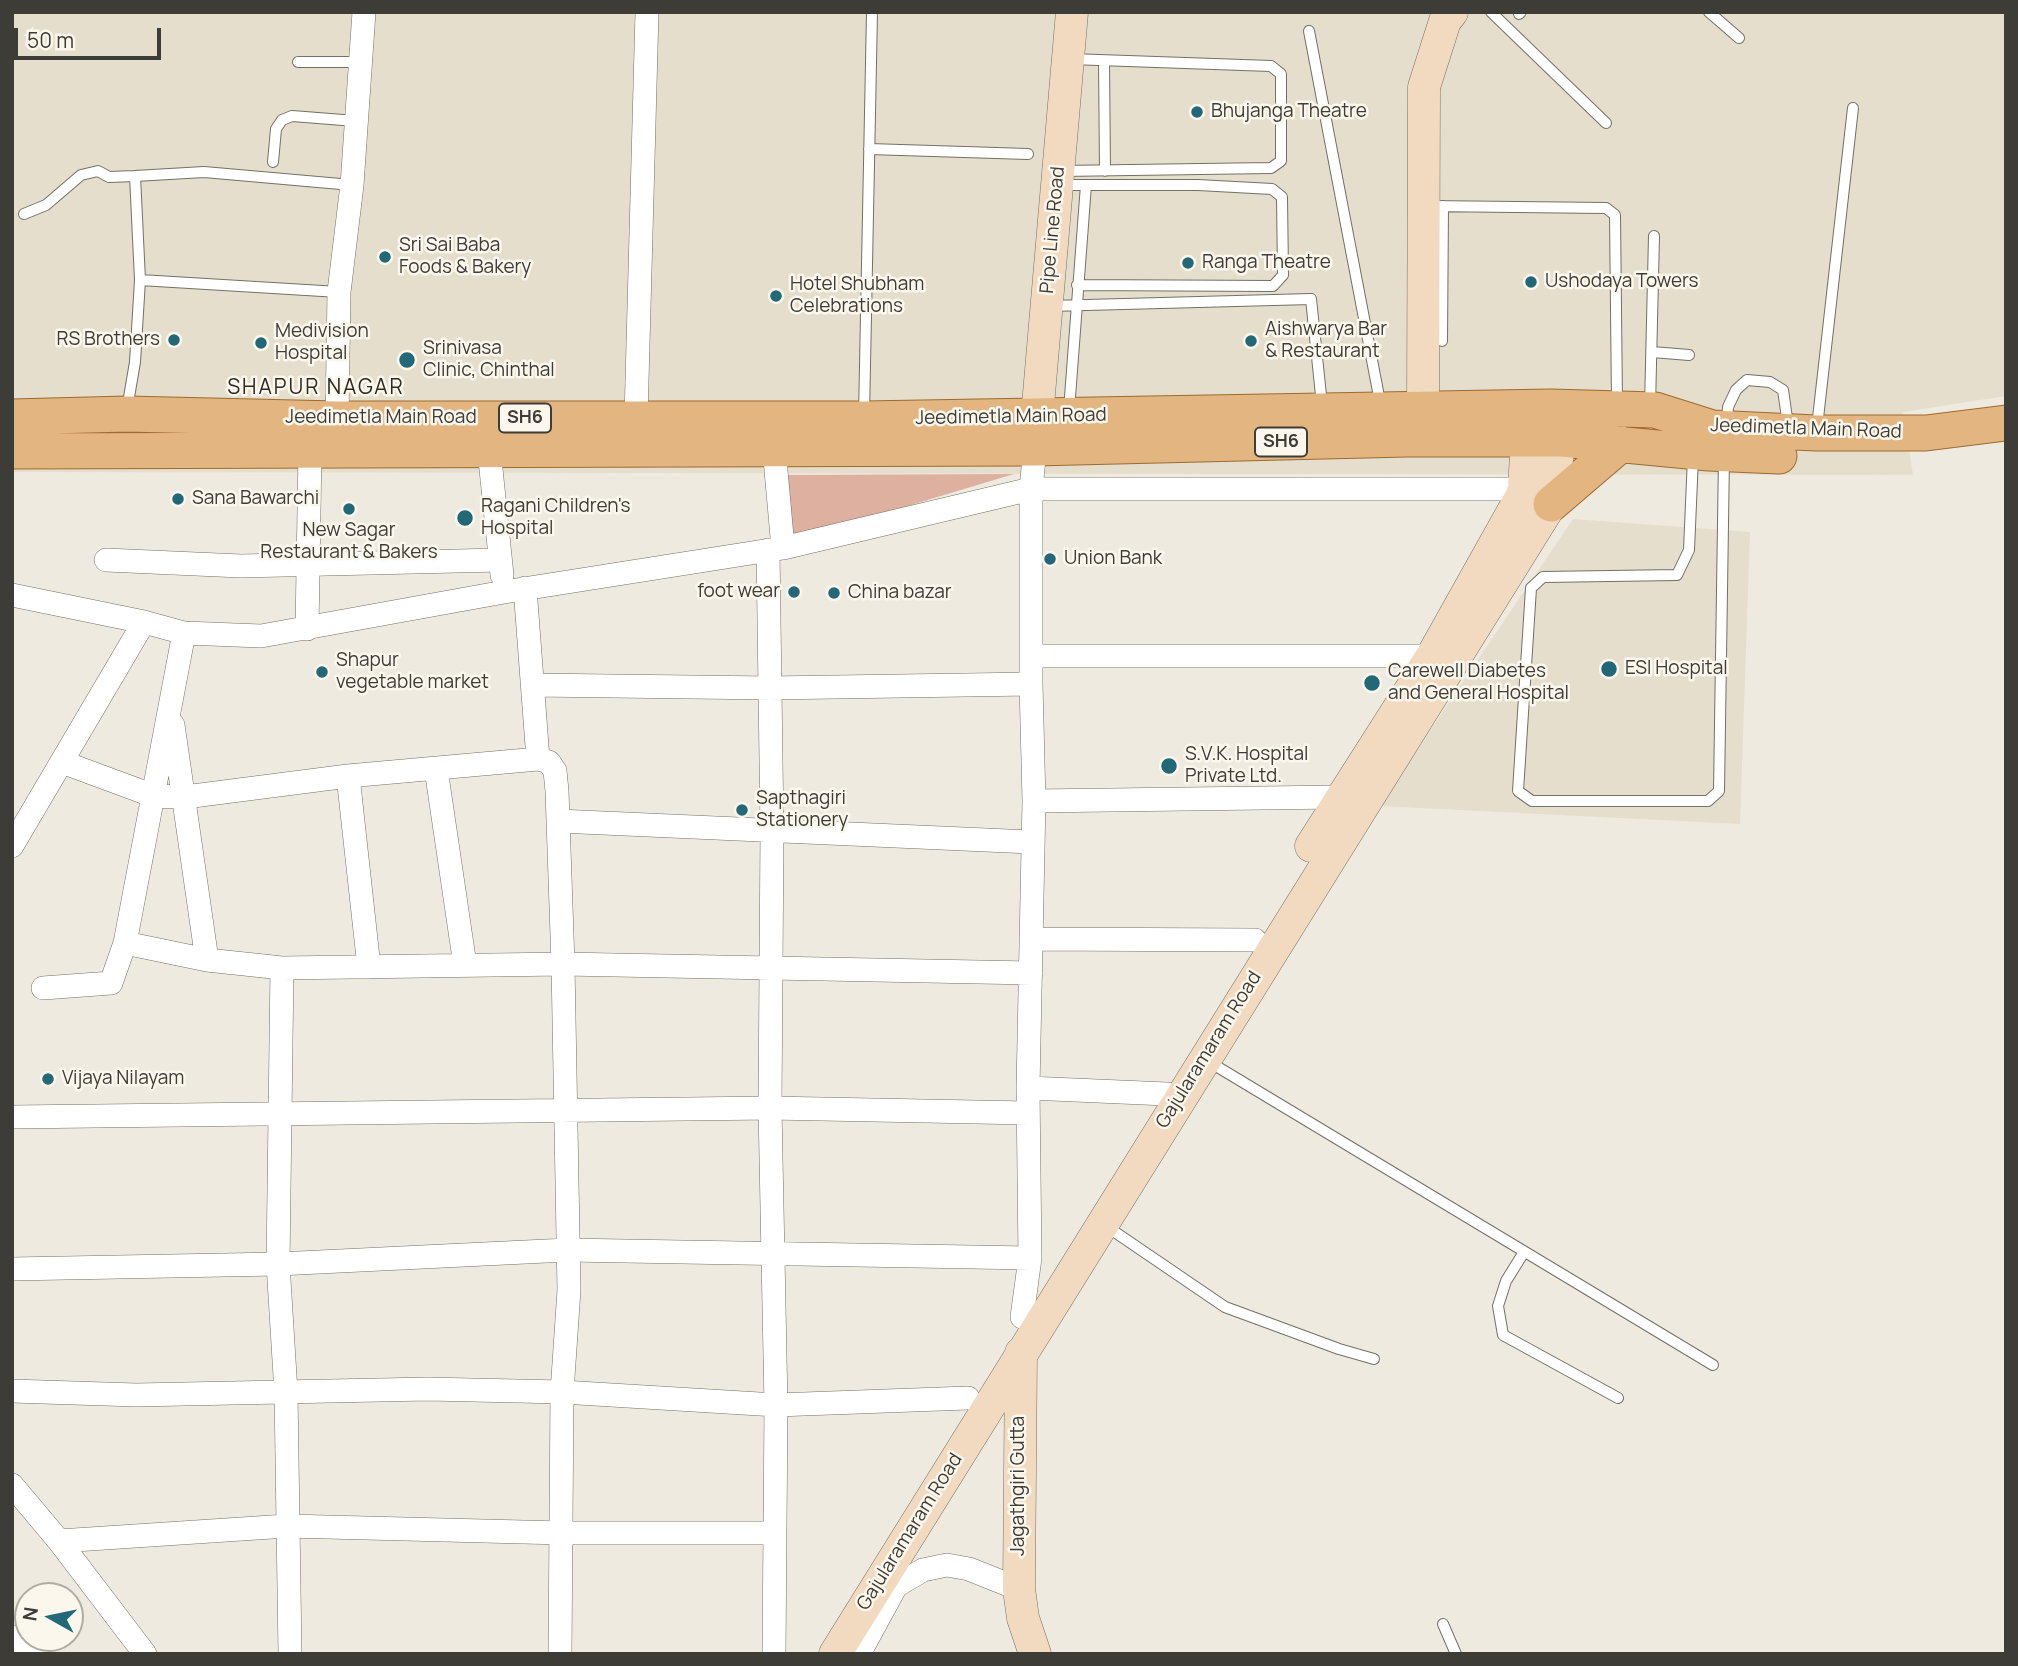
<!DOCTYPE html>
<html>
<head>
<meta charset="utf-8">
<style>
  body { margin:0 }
  #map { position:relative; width:2018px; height:1666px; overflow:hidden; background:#eeeadf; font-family:Manrope,sans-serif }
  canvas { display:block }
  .frame { position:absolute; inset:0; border:14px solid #3d3c37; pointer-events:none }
  .north { position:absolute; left:14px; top:1582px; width:70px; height:70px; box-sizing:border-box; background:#fbf7ed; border:2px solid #afaca4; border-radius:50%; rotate:279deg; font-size:19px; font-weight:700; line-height:28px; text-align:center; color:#3d3c37 }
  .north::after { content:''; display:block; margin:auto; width:24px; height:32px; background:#226877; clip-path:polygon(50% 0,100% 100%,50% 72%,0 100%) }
  .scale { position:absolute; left:14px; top:28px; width:147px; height:32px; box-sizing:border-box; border:4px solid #3d3c37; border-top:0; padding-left:9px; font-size:21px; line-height:24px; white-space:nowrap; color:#3d3c37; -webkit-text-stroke:5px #fbf7ed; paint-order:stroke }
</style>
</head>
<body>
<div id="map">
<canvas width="2018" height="1666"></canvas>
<div class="frame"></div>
<div class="north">N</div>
<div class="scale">50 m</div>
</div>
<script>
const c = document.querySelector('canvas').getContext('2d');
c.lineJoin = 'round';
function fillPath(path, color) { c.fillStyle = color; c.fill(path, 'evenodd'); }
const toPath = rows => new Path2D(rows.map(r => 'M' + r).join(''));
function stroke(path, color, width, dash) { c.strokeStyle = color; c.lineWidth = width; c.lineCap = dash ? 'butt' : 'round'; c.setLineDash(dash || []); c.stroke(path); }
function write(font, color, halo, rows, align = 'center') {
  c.font = font + ' Manrope,sans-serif'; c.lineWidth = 5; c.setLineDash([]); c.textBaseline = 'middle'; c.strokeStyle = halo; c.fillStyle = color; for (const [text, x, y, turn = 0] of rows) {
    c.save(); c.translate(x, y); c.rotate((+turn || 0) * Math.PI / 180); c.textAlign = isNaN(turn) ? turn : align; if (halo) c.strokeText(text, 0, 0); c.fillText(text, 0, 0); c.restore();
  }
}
const built = toPath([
  [12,12,2006,12,2006,396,1903,412,1913,475,12,472],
  [1573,519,1750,532,1740,824,1379,806]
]);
const green = toPath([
  [1014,474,788,542,781,475]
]);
const lane = toPath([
  [1491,12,1606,123],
  [1709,12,1739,38],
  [1519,14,1521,12],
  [1309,31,1381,407],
  [1104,61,1105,171],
  [298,62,361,62],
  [869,149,1028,154],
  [273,162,276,129,282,120,292,116,356,121],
  [1061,171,1271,168,1281,161,1281,74,1271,66,1070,59],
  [135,176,204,172,352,185],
  [1059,185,1198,185,1272,189,1282,197,1283,275,1273,286,1077,285],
  [1426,206,1606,208,1615,215,1617,403],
  [24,214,46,205,81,175,98,171,109,177,135,176,140,280,339,292],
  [1049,306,1311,299,1322,405],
  [1442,341,1443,206],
  [1652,352,1689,355],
  [1650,407,1654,236],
  [127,409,135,362,140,280],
  [1069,410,1086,185],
  [864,416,872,12],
  [1727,423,1728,407,1736,390,1747,380,1770,382,1783,390,1788,425],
  [1817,427,1853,108],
  [1693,457,1689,550,1677,575,1543,577,1531,588,1518,791,1532,801,1708,801,1719,791,1724,457],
  [1206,1060,1713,1365],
  [1106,1226,1225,1307,1339,1349,1374,1359],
  [1524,1252,1506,1281,1498,1306,1503,1335,1618,1398],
  [1443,1624,1456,1654]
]);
const street = toPath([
  [636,418,647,12],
  [337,419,339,292,352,185,364,12],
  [774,448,783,548],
  [489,450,502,575],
  [768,550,772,830,770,1108,776,1405,774,1654],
  [106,560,241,566,500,560],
  [525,588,538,759,549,762,555,771,557,791,563,964,569,1290,562,1392,560,1654],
  [12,595,144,622,184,633,261,636,504,592,783,548,1031,489,1524,489],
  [307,629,310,451],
  [1031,656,1432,656],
  [533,685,770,688,1031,684],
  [173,725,207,960],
  [62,762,154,796,185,797,348,776,538,759],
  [436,769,465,965],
  [348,776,369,967],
  [1034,801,1339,797],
  [558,821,1031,842],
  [12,846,144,622],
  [1031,939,1255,940],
  [125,943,207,960,282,968,563,964,1031,973],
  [282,968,278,1264,286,1392,290,1654],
  [43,988,111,983,125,943,184,633],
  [1028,1088,1167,1094],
  [12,1117,770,1108,1028,1113],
  [12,1269,278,1264,567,1250,1030,1258],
  [1022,1317,1030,1258,1028,1088,1034,801,1031,684,1031,489,1035,448],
  [12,1391,136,1395,428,1389,562,1392,776,1405,968,1398],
  [12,1485,59,1541,145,1654],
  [59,1541,287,1526,563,1533,775,1533],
  [12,1637,37,1654],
  [859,1654,896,1586,923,1570,947,1565,969,1569,1019,1589]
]);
const secondary = toPath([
  [1423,409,1424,87,1445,21,1452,12],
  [1035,440,1072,12],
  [1311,846,1432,656,1521,497,1524,489,1528,421],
  [1021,1353,1019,1589,1023,1618,1035,1654],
  [835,1654,1551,504,1562,422]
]);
const primary = toPath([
  [12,417,127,414,337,419,864,419,1551,407,1655,410,1712,428,1816,433,1926,433,2006,423],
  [12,451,1035,448,1407,439,1562,439,1709,453,1779,456],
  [1551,504,1621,444]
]);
const markers = [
  [1197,112,7,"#226877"],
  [385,257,7,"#226877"],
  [1188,263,7,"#226877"],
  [1531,282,7,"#226877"],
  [776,296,7,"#226877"],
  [174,340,7,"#226877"],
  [1251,341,7,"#226877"],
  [261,343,7,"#226877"],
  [407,360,9,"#226877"],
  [178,499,7,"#226877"],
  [349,509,7,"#226877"],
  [465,518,9,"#226877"],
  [1050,559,7,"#226877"],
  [794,592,7,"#226877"],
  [834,593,7,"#226877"],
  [1609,669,9,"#226877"],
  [322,672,7,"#226877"],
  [1372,683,9,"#226877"],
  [1169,766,9,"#226877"],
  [742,810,7,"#226877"],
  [48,1079,7,"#226877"]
];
const shields = [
  [525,418,52],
  [1281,442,52]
];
const shieldNames = [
  ["SH6",525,418],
  ["SH6",1281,442]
];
const poiNames = [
  ["Bhujanga Theatre",1211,112],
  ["Sri Sai Baba",399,246],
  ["Foods & Bakery",399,268],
  ["Ranga Theatre",1202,263],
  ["Ushodaya Towers",1545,282],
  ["Hotel Shubham",790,285],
  ["Celebrations",790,307],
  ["Aishwarya Bar",1265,330],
  ["& Restaurant",1265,352],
  ["Medivision",275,332],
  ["Hospital",275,354],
  ["RS Brothers",160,340,"right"],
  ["Srinivasa",423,349],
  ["Clinic, Chinthal",423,371],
  ["Sana Bawarchi",192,499],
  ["Ragani Children's",481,507],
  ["Hospital",481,529],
  ["New Sagar",349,531,"center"],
  ["Restaurant & Bakers",349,553,"center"],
  ["Union Bank",1064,559],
  ["foot wear",780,592,"right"],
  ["China bazar",848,593],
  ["Shapur",336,661],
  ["vegetable market",336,683],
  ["ESI Hospital",1625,669],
  ["Carewell Diabetes",1388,672],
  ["and General Hospital",1388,694],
  ["S.V.K. Hospital",1185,755],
  ["Private Ltd.",1185,777],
  ["Sapthagiri",756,799],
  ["Stationery",756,821],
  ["Vijaya Nilayam",62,1079]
];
const streetNames = [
  ["Pipe Line Road",1053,230,-85],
  ["Jeedimetla Main Road",1011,417,-1],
  ["Jeedimetla Main Road",381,418],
  ["Jeedimetla Main Road",1806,429,2],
  ["Gajularamaram Road",1209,1050,-58],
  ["Jagathgiri Gutta",1019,1486,-90],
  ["Gajularamaram Road",910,1532,-58]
];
const neighbourhoodNames = [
  ["SHAPUR NAGAR",316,388]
];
fillPath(built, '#e5decc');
fillPath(green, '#ddb09f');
stroke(lane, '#747067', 12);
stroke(street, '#747067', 24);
stroke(secondary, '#747067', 33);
stroke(primary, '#9d6b2f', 37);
stroke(lane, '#fff', 10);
stroke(street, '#fff', 23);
stroke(secondary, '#f1dabf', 32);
stroke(primary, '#e3b580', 35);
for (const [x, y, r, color] of markers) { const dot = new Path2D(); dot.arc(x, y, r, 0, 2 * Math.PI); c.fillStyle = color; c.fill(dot); stroke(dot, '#fbf7ed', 2.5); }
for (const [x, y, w] of shields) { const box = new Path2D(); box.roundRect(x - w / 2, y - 14.5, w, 29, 5); c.fillStyle = '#fbf7ed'; c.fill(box); stroke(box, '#3d3c37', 2); }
write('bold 18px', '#3d3c37', null, shieldNames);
write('19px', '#3d3c37', '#fbf7ed', poiNames, 'left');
write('19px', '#3d3c37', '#fbf7ed', streetNames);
c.letterSpacing = '2px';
write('21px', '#2d2a22', '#fbf7ed', neighbourhoodNames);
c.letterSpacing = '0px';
</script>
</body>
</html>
